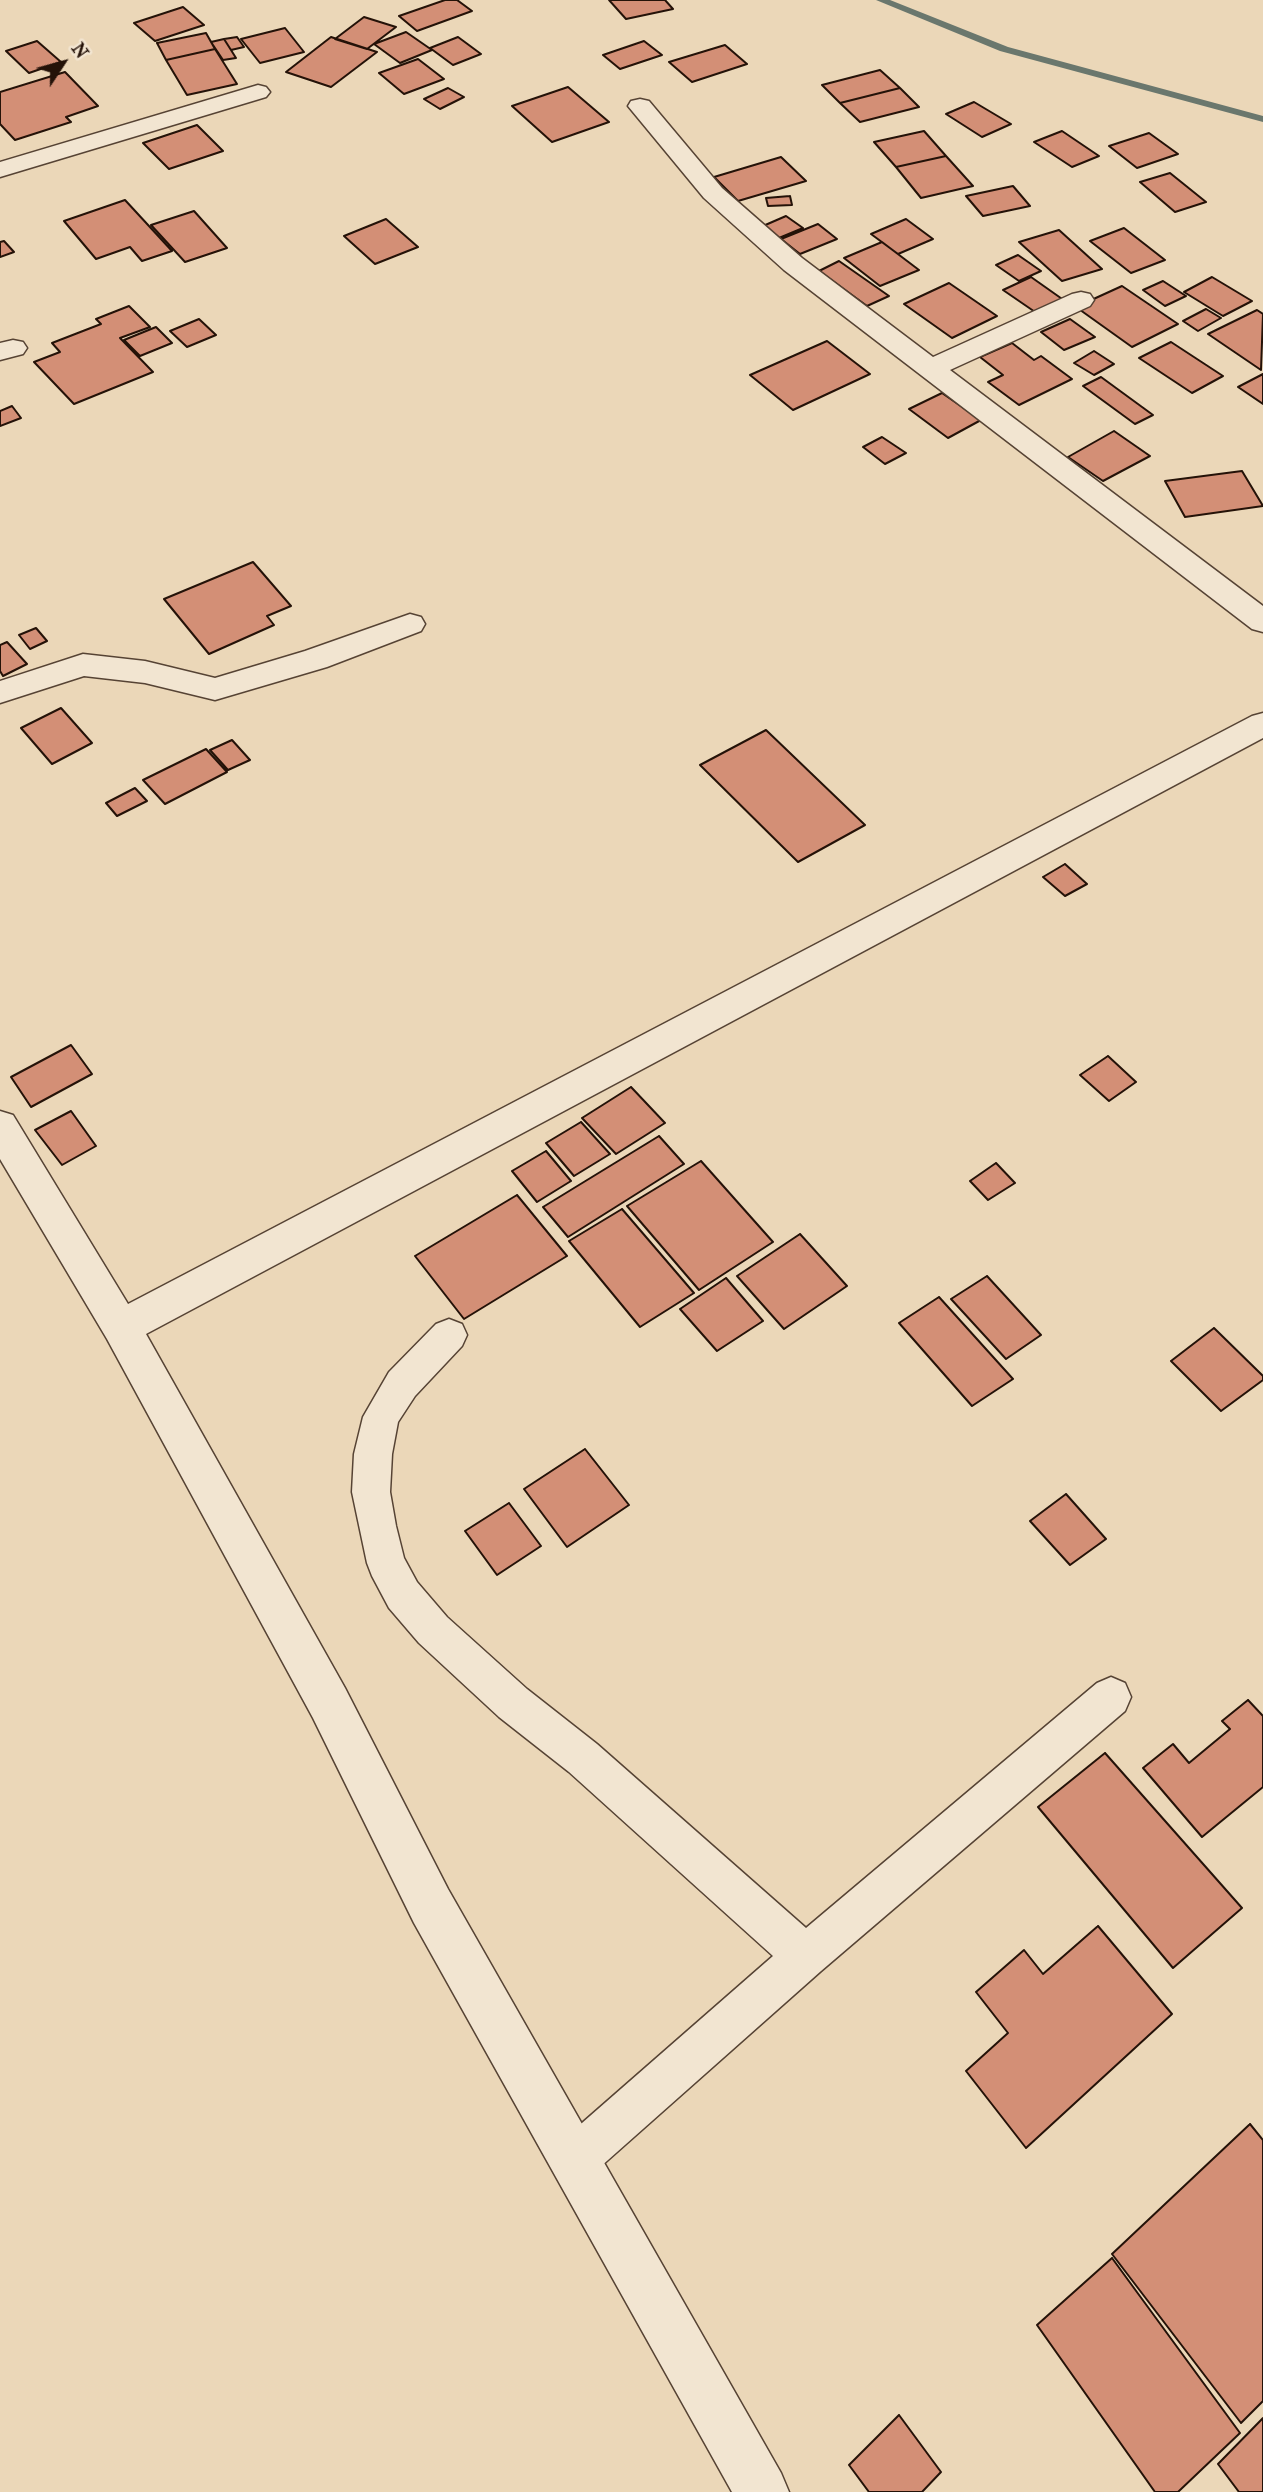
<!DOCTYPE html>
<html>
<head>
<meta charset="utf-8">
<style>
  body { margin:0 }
  #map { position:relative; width:1263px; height:2492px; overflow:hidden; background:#ebd7b8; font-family:"IM FELL French Canon",serif }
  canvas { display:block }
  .north { position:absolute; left:28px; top:28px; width:70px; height:70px; -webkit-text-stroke:5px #f2e5d1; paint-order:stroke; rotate:54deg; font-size:19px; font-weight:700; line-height:28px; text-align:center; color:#241208 }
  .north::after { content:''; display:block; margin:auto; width:24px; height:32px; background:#241208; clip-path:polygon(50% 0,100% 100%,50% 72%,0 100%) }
</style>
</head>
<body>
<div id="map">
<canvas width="1263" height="2492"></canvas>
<div class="north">N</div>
</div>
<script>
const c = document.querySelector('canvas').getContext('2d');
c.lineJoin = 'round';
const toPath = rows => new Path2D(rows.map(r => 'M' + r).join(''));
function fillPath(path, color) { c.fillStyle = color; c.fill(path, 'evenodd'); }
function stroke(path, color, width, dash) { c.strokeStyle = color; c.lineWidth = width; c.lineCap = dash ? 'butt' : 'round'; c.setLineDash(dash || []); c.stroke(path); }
const stream = toPath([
  [876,0,890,0,1008,47,1263,116,1263,122,1000,51,876,0]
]);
const building = toPath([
  [445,0,457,0,472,11,417,31,399,16,445,0],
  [609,0,665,0,673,9,626,19,609,0],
  [183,7,204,25,155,41,134,23,183,7],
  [364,17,396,27,367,49,335,39,364,17],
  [285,28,304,52,260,63,241,39,285,28],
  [406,32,432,50,400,63,374,44,406,32],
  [206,33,215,49,166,60,157,43,206,33],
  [237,37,244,47,231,50,224,39,237,37],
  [331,37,377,52,331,87,286,72,331,37],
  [458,37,481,54,453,65,430,48,458,37],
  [224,39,231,50,236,58,223,60,211,42,224,39],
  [37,41,61,62,29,73,6,51,37,41],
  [644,41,662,55,620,69,603,55,644,41],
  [725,45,747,64,692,82,669,62,725,45],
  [215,49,237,84,187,95,166,60,215,49],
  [418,59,444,79,404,94,379,73,418,59],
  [880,70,900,88,840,103,822,85,880,70],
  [65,72,98,106,66,117,71,122,15,140,0,124,0,92,65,72],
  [568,87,609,122,552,142,512,106,568,87],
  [448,88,464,97,440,109,424,99,448,88],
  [900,88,919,107,860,122,840,103,900,88],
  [974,102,1011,124,982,137,946,114,974,102],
  [197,125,223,151,169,169,143,143,197,125],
  [924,131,946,156,896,167,874,142,924,131],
  [1062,131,1099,156,1072,167,1034,142,1062,131],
  [1149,133,1178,154,1137,168,1109,146,1149,133],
  [946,156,973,186,921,198,896,167,946,156],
  [781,157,806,181,738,201,714,177,781,157],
  [1170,173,1206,202,1175,212,1140,182,1170,173],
  [1013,186,1030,206,983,216,966,196,1013,186],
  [790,196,792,205,768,206,766,198,790,196],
  [125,200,172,251,142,261,130,247,96,259,64,221,125,200],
  [194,211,227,248,185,262,151,225,194,211],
  [786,216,803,228,779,238,763,226,786,216],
  [386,219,418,247,375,264,344,236,386,219],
  [906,219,933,239,898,254,871,234,906,219],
  [818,224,837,239,800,254,781,239,818,224],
  [1124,228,1165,260,1131,273,1090,241,1124,228],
  [1059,230,1102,269,1062,281,1019,242,1059,230],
  [4,241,14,252,0,257,0,242,4,241],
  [882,242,919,270,880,286,844,258,882,242],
  [1018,255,1041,271,1019,281,996,265,1018,255],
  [839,261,889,296,867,306,819,271,839,261],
  [1031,277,1065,301,1038,314,1003,290,1031,277],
  [1212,277,1252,301,1223,316,1184,292,1212,277],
  [1163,281,1186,296,1165,306,1143,290,1163,281],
  [949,283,997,316,952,338,904,304,949,283],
  [1122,286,1178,324,1132,347,1076,307,1122,286],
  [129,306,150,327,120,338,153,372,74,404,34,362,60,352,52,343,101,324,96,319,129,306],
  [1206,309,1221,318,1198,331,1183,321,1206,309],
  [1257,310,1263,314,1261,370,1208,334,1257,310],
  [199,319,216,335,187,347,170,331,199,319],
  [1070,319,1095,337,1064,350,1041,332,1070,319],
  [156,327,172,343,140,356,124,340,156,327],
  [827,341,870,374,793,410,750,375,827,341],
  [1171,342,1223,376,1192,393,1139,358,1171,342],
  [1012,343,1034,360,1041,356,1072,379,1019,405,988,382,1003,375,980,357,1012,343],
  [1094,351,1114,364,1094,375,1074,363,1094,351],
  [1263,374,1263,404,1238,387,1263,374],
  [1101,377,1153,415,1135,424,1083,386,1101,377],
  [942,393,981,420,948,438,909,409,942,393],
  [12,406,21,418,0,426,0,411,12,406],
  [1114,431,1150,456,1103,481,1068,457,1114,431],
  [882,437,906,453,885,464,863,447,882,437],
  [1242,471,1263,506,1185,517,1165,481,1242,471],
  [253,562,291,606,267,616,274,625,209,654,164,599,253,562],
  [36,628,47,641,30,649,19,635,36,628],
  [7,642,27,664,3,676,0,671,0,645,7,642],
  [61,708,92,743,52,764,21,728,61,708],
  [766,730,865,825,798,862,700,765,766,730],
  [232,740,250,760,228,770,210,750,232,740],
  [206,749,227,772,165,804,143,780,206,749],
  [135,788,147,801,117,816,106,803,135,788],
  [1065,864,1087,884,1065,896,1043,877,1065,864],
  [71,1045,92,1074,31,1107,11,1077,71,1045],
  [1108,1056,1136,1082,1109,1101,1080,1075,1108,1056],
  [631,1087,665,1123,616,1154,582,1118,631,1087],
  [71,1111,96,1146,62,1165,35,1130,71,1111],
  [581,1122,610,1154,574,1176,546,1143,581,1122],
  [659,1136,684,1164,568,1237,543,1207,659,1136],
  [546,1151,571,1181,537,1202,512,1171,546,1151],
  [701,1161,773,1242,699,1290,627,1206,701,1161],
  [996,1163,1015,1183,988,1200,970,1181,996,1163],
  [517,1195,567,1256,464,1319,415,1256,517,1195],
  [622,1209,694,1293,640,1327,569,1241,622,1209],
  [800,1234,847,1286,784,1329,737,1276,800,1234],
  [987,1276,1041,1335,1006,1359,951,1299,987,1276],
  [726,1278,763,1321,717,1351,680,1309,726,1278],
  [939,1297,1013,1379,972,1406,899,1323,939,1297],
  [1214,1328,1263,1376,1263,1380,1221,1411,1171,1361,1214,1328],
  [585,1449,629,1505,567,1547,524,1489,585,1449],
  [1066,1494,1106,1539,1070,1565,1030,1521,1066,1494],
  [509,1503,541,1546,497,1575,465,1531,509,1503],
  [1248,1700,1263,1716,1263,1787,1202,1837,1143,1768,1173,1744,1189,1763,1230,1729,1222,1721,1248,1700],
  [1105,1753,1242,1908,1173,1968,1038,1807,1105,1753],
  [1098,1926,1172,2014,1026,2148,966,2071,1008,2033,976,1992,1024,1950,1043,1974,1098,1926],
  [1250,2124,1263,2140,1263,2401,1241,2423,1112,2254,1250,2124],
  [1112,2258,1240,2433,1178,2492,1155,2492,1037,2325,1112,2258],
  [899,2415,941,2472,922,2492,869,2492,849,2465,899,2415],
  [1263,2418,1263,2492,1239,2492,1218,2464,1263,2418]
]);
const lane = toPath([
  [449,1319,462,1324,467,1335,462,1346,415,1396,398,1422,392,1454,390,1492,396,1526,404,1558,417,1582,447,1617,527,1689,597,1744,806,1928,1097,1683,1111,1677,1125,1683,1131,1697,1125,1711,821,1971,590,2176,574,2183,558,2176,551,2160,558,2144,773,1956,569,1772,499,1717,419,1643,389,1608,372,1576,367,1563,352,1492,354,1454,363,1417,389,1372,436,1324,449,1319]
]);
const street = toPath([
  [258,85,266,87,270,92,266,97,0,177,0,162,258,85],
  [640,99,649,101,722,188,802,258,933,357,1072,294,1081,292,1090,294,1094,300,1090,306,950,370,1263,606,1263,632,1252,629,784,270,704,198,628,106,631,101,640,99],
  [13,340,23,342,27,348,23,354,0,360,0,343,13,340],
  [410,614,421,617,425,624,421,631,327,667,215,700,145,683,84,676,0,703,0,681,83,654,145,661,215,678,305,651,410,614],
  [1263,713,1263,738,146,1334,345,1688,448,1889,781,2473,789,2492,732,2492,414,1923,313,1718,107,1339,0,1159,0,1111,13,1115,128,1304,1252,716,1263,713]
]);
fillPath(stream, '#6a776d');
fillPath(building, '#d38f76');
stroke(building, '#241208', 2);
stroke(lane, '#564334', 3);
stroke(street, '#564334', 3);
fillPath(lane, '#f2e5d1');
fillPath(street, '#f2e5d1');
</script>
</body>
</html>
